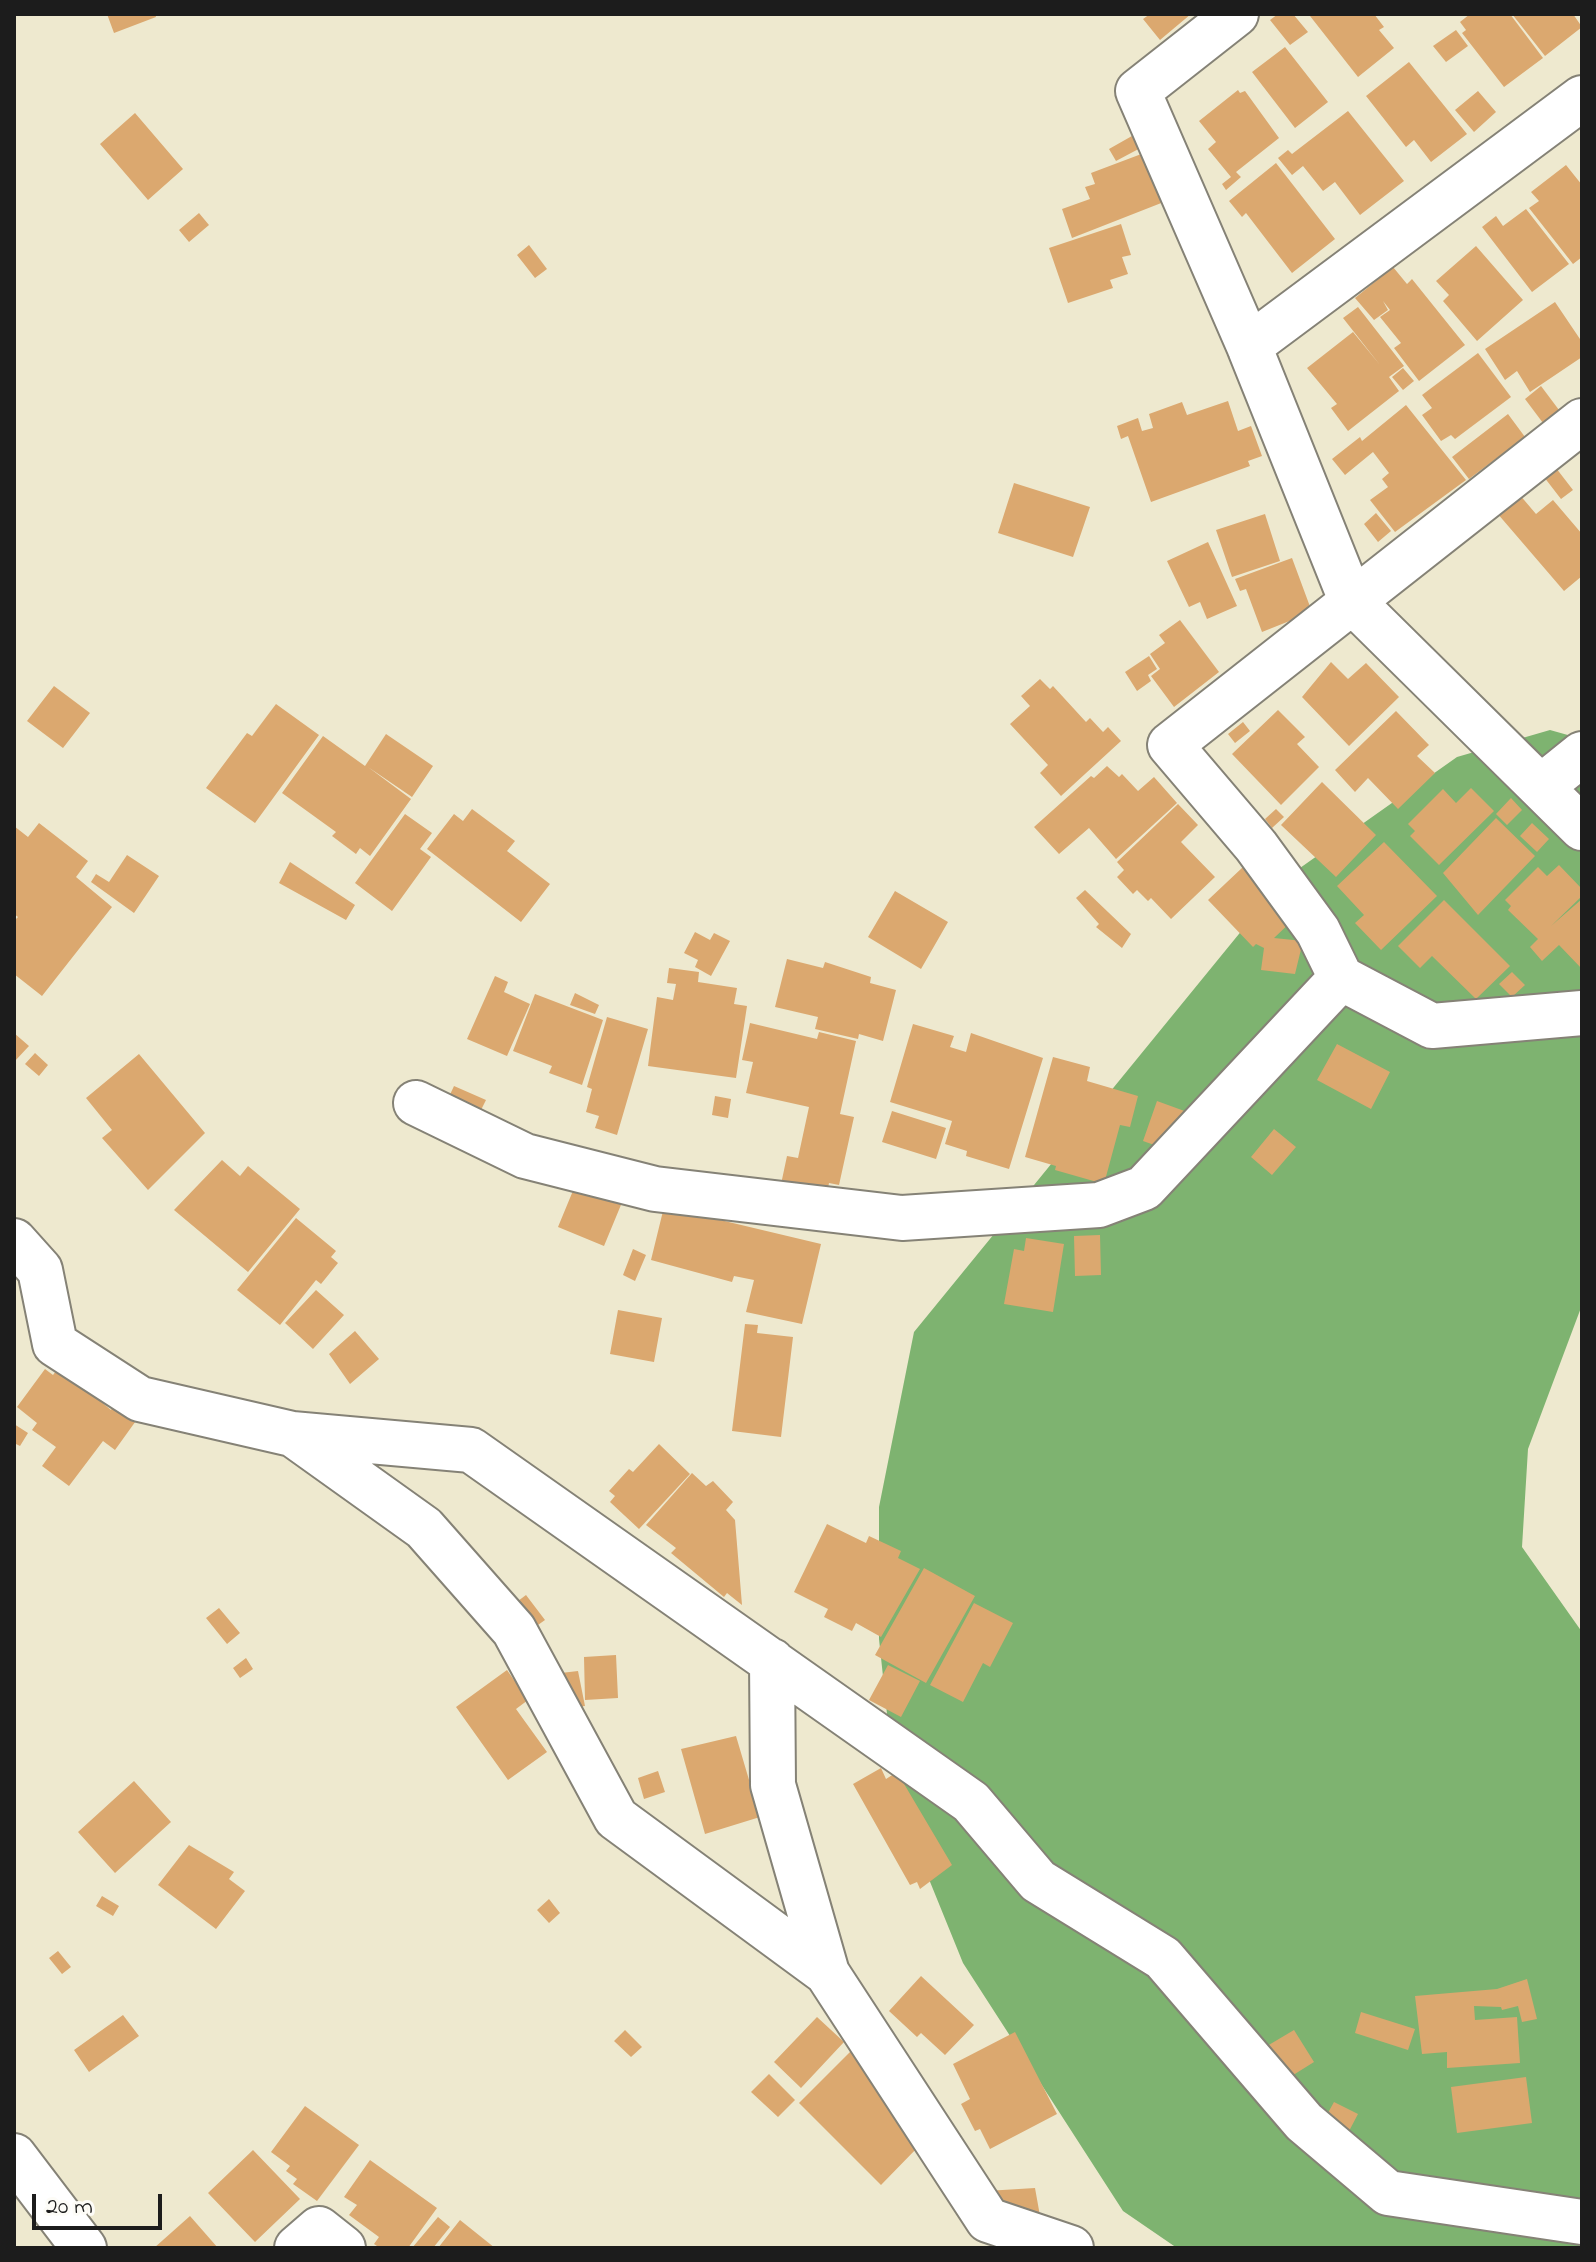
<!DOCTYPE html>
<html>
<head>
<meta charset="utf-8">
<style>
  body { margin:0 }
  #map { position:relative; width:1596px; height:2262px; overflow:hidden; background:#eee9cf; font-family:"Indie Flower",sans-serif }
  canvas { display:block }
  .frame { position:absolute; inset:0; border:16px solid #1c1c1c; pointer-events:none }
  .scale { position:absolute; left:32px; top:2194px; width:130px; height:36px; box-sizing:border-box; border:4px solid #1c1c1c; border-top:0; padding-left:10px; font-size:24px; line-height:28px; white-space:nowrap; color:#1c1c1c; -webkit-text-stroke:6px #fdfcf7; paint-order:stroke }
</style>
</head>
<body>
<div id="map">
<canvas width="1596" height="2262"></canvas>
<div class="frame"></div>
<div class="scale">20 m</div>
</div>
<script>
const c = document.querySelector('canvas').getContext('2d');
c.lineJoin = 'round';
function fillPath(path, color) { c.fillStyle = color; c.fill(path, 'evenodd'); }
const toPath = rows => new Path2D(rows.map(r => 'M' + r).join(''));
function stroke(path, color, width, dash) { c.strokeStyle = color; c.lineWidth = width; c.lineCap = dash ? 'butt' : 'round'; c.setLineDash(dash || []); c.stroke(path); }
const forest = toPath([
  [1550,730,1582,739,1582,1305,1528,1449,1522,1547,1582,1632,1582,2248,1177,2248,1123,2211,963,1963,896,1798,879,1639,879,1507,914,1332,1283,880,1457,757]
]);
const building = toPath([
  [107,14,155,14,156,17,114,33],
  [1150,14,1191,14,1160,40,1143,19],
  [1278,14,1293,14,1308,32,1290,45,1270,20],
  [1313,14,1374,14,1384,27,1379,30,1394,48,1358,77,1310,16],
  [1470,14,1510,14,1543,58,1504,87,1462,33,1466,30,1460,22],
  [1512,14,1573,14,1582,27,1545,56],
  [1456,30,1468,46,1446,62,1433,46],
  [1285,47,1328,102,1295,128,1252,72],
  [1409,62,1467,134,1431,162,1414,140,1406,147,1366,96],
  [1238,90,1240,93,1245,91,1279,138,1236,172,1241,177,1226,190,1222,184,1231,177,1208,149,1216,142,1199,121],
  [1478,91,1496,112,1474,132,1455,110],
  [1348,111,1404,181,1360,215,1335,182,1323,191,1303,166,1292,175,1278,158,1288,150,1292,154],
  [135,113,183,169,148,200,100,144],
  [1139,132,1146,145,1116,161,1109,149],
  [1144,153,1174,198,1072,238,1062,209,1090,199,1085,187,1095,184,1091,173],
  [1276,163,1335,239,1292,273,1246,213,1242,217,1229,201],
  [1566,165,1582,185,1582,257,1573,264,1529,208,1539,201,1531,192],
  [1526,209,1569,264,1532,292,1482,227,1496,216,1503,226],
  [199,213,209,225,189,242,179,230],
  [1121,224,1131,255,1122,257,1128,274,1110,280,1113,288,1068,303,1049,248],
  [529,245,547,269,535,278,517,255],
  [1476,246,1523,300,1477,341,1443,301,1449,295,1436,281],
  [1393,267,1407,284,1412,279,1465,345,1419,381,1394,348,1401,343,1380,317,1390,310,1383,301,1388,310,1374,320,1355,298],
  [1555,302,1582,342,1582,357,1530,392,1517,371,1505,380,1485,349],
  [1358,307,1404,366,1389,377,1399,391,1348,431,1331,408,1337,404,1307,368,1353,332,1380,365,1343,318],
  [1478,353,1511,397,1455,439,1451,435,1441,441,1422,415,1432,408,1422,395],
  [1403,368,1414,381,1403,390,1392,377],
  [1541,386,1559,410,1543,423,1525,399],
  [1228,401,1238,431,1251,426,1262,456,1248,461,1250,466,1151,502,1128,436,1121,439,1117,426,1138,418,1142,431,1153,428,1149,414,1182,402,1187,415],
  [1406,405,1466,480,1395,532,1370,500,1388,487,1382,479,1389,473,1373,452,1345,475,1332,459,1360,437,1362,441],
  [1508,414,1525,437,1469,479,1452,457],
  [1556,468,1573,490,1561,499,1544,477],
  [1014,483,1090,507,1073,557,998,533],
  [1519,494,1536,514,1553,500,1582,534,1582,576,1564,591,1497,513],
  [1376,513,1391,531,1378,542,1364,524],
  [1265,514,1280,561,1232,577,1216,530],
  [1208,542,1237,606,1207,619,1200,602,1189,607,1167,561],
  [1292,558,1312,612,1262,632,1246,589,1240,591,1235,579],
  [1180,620,1219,672,1174,707,1151,676,1160,669,1150,654,1165,643,1159,635],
  [1149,656,1157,669,1148,675,1151,681,1137,691,1125,672],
  [1331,662,1348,679,1366,663,1399,697,1349,746,1302,697],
  [1040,679,1050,689,1053,686,1086,722,1090,718,1103,732,1108,727,1121,741,1061,796,1040,773,1048,765,1010,724,1030,706,1021,696],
  [54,686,90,713,63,748,27,721],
  [276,704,319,735,255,823,206,788,247,733,252,736],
  [1278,710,1305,737,1297,744,1319,767,1281,805,1232,754],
  [1396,711,1429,745,1417,756,1435,773,1398,809,1368,778,1355,792,1335,770],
  [1243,722,1250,731,1235,743,1228,734],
  [386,734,433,766,412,797,368,767,411,799,370,856,360,848,356,854,332,836,336,832,282,793,323,736,365,766],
  [1107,766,1119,777,1122,774,1138,791,1154,777,1177,803,1116,859,1089,828,1059,854,1034,827,1091,776,1094,778],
  [1322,782,1376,835,1336,877,1281,825],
  [1471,788,1494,811,1439,865,1410,836,1415,831,1408,824,1443,789,1456,803],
  [1511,798,1522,810,1507,825,1496,814],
  [1178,804,1198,825,1181,842,1215,877,1171,919,1151,898,1148,901,1137,890,1133,894,1117,877,1124,870,1117,862],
  [472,809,515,841,507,851,550,884,521,922,427,849,454,814,463,821],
  [1276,809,1284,817,1272,828,1265,819],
  [405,814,432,833,420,849,431,857,392,911,355,883],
  [1496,818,1535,856,1478,915,1443,873],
  [39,823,88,861,76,877,112,907,42,996,14,974,14,921,18,917,14,914,14,826,28,837],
  [1532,823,1549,839,1537,852,1520,836],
  [1384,842,1437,896,1381,950,1355,923,1364,915,1337,886],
  [127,855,159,876,134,913,91,882,96,874,109,882],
  [290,862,355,905,346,920,279,883],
  [1559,865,1582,889,1582,896,1551,926,1582,899,1582,969,1559,945,1542,961,1530,947,1538,939,1508,910,1511,906,1505,900,1538,867,1547,876],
  [1243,867,1294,919,1274,938,1303,941,1295,974,1261,970,1264,948,1256,944,1253,947,1208,900],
  [1085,890,1131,934,1122,948,1096,927,1099,924,1076,898],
  [895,891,948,922,921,969,868,937],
  [1444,900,1510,966,1476,999,1432,956,1420,968,1398,946],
  [695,932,710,940,714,933,730,941,711,976,695,967,698,960,684,953],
  [787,959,823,968,825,962,871,977,870,983,896,990,883,1041,859,1034,858,1039,815,1029,818,1017,775,1007],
  [669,968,699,972,698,982,737,988,734,1004,747,1006,736,1078,648,1066,657,997,673,1000,676,984,667,983],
  [1512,972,1525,985,1512,997,1499,984],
  [495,976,508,982,504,992,530,1004,507,1056,467,1039],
  [575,993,599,1005,595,1014,570,1005],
  [535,994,603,1020,582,1085,549,1073,552,1066,513,1051],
  [607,1017,648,1029,617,1135,595,1128,599,1116,586,1112,592,1089,587,1087],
  [750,1023,817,1039,819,1032,856,1041,840,1114,854,1117,839,1185,829,1183,826,1199,780,1189,787,1156,798,1158,809,1107,746,1093,753,1062,742,1060],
  [913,1024,954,1036,950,1047,966,1052,971,1033,1043,1058,1009,1169,966,1156,967,1151,945,1144,952,1121,890,1102],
  [14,1033,29,1046,14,1062],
  [1337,1044,1390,1072,1371,1109,1317,1080],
  [35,1053,48,1065,39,1076,25,1064],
  [139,1054,205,1133,148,1190,102,1138,112,1130,86,1098],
  [1053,1057,1090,1067,1087,1081,1138,1096,1130,1127,1120,1125,1104,1184,1055,1170,1056,1166,1025,1157],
  [454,1086,486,1100,478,1116,447,1101],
  [715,1096,731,1099,728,1118,712,1115],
  [1157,1101,1190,1113,1177,1153,1143,1141],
  [892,1111,946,1128,936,1159,882,1142],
  [1274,1129,1296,1147,1272,1175,1251,1157],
  [222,1160,240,1176,248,1166,300,1209,248,1272,174,1210],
  [577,1181,623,1200,604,1246,558,1227],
  [663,1211,694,1217,695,1214,821,1244,802,1324,746,1312,754,1280,734,1276,732,1282,651,1260],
  [296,1218,336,1251,331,1257,338,1263,321,1284,316,1280,280,1325,237,1290],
  [1100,1235,1101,1275,1075,1276,1074,1236],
  [1026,1238,1064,1244,1053,1312,1004,1304,1014,1249,1024,1251],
  [633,1249,646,1255,635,1281,623,1275],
  [316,1290,344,1315,313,1349,285,1323],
  [618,1310,662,1318,654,1362,610,1354],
  [745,1324,758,1325,757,1333,793,1337,781,1437,732,1431],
  [355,1331,379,1359,350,1384,329,1354],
  [59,1367,111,1410,116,1402,138,1418,115,1450,103,1441,69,1486,42,1466,56,1447,32,1430,37,1423,17,1407,45,1369,53,1375],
  [14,1424,28,1433,20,1446,14,1443],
  [659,1444,690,1474,639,1529,610,1502,615,1496,609,1491,629,1469,633,1472],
  [692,1473,706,1486,713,1481,733,1502,726,1510,735,1520,742,1605,727,1593,724,1597,671,1553,676,1548,646,1525],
  [827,1524,866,1543,869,1536,901,1551,898,1558,920,1569,881,1637,856,1623,852,1631,824,1617,828,1609,794,1592],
  [924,1568,975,1596,926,1683,875,1655],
  [526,1595,545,1620,528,1632,510,1607],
  [974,1603,1013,1623,990,1667,983,1663,963,1702,930,1685],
  [219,1608,240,1633,227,1644,206,1618],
  [616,1655,618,1698,585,1700,584,1657],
  [246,1658,253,1669,240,1678,233,1668],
  [888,1665,920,1681,901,1717,869,1700],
  [507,1670,528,1700,516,1709,547,1752,508,1780,456,1707],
  [578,1671,585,1706,564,1709,544,1675],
  [736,1736,760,1817,705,1834,681,1749],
  [881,1768,886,1779,897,1772,952,1865,920,1889,917,1882,910,1885,853,1784],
  [658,1771,665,1792,644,1799,638,1778],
  [134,1781,171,1822,115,1873,78,1832],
  [189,1845,234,1872,229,1879,245,1891,216,1929,158,1885],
  [102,1896,119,1906,113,1916,96,1906],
  [549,1899,560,1913,549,1923,537,1910],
  [58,1951,71,1967,62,1974,49,1958],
  [921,1976,974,2025,945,2055,921,2033,917,2037,889,2011],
  [1527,1979,1537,2019,1522,2022,1518,2006,1502,2010,1501,2007,1474,2006,1475,2020,1517,2017,1520,2063,1447,2068,1447,2052,1422,2054,1415,1996,1497,1989],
  [1361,2012,1415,2029,1408,2050,1355,2033],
  [123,2015,139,2036,89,2072,74,2050],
  [817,2017,844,2042,801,2088,774,2062],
  [625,2030,642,2047,631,2057,614,2041],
  [1294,2030,1314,2062,1282,2082,1262,2049],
  [1015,2032,1057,2114,990,2149,980,2129,975,2131,961,2104,970,2099,953,2064],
  [851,2051,918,2147,881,2185,799,2103],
  [769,2074,795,2100,778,2117,751,2092],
  [1526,2077,1532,2123,1457,2133,1451,2087],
  [1334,2102,1358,2114,1348,2133,1324,2120],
  [305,2106,359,2145,317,2201,293,2184,297,2179,286,2171,290,2166,271,2152],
  [253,2150,300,2199,255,2242,208,2193],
  [370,2160,437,2208,408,2248,380,2248,374,2244,379,2237,349,2215,357,2205,344,2197],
  [1035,2188,1042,2227,986,2191],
  [190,2216,218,2248,154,2248],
  [438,2217,450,2227,433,2248,412,2248],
  [460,2220,495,2248,438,2248]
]);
const minor = toPath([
  [1236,14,1138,91,1249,346,1351,600,1582,828],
  [1249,346,1582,98],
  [1541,787,1582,754],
  [1341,978,1318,931,1256,846,1170,745,1582,421],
  [416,1103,525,1156,655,1189,902,1218,1099,1205,1144,1188,1341,978,1432,1026,1582,1013],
  [14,1241,40,1270,55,1344,140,1399,292,1434,471,1450,971,1802,1038,1881,1163,1958,1304,2122,1388,2193,1582,2222],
  [294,1435,424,1528,514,1630,616,1818,827,1973,988,2220,1071,2248],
  [772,1661,773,1785,827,1973],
  [14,2156,84,2248],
  [297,2248,319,2229,343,2248]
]);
fillPath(forest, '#7eb370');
fillPath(building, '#dba86f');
stroke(minor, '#858276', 48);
stroke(minor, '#fff', 44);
</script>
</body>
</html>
